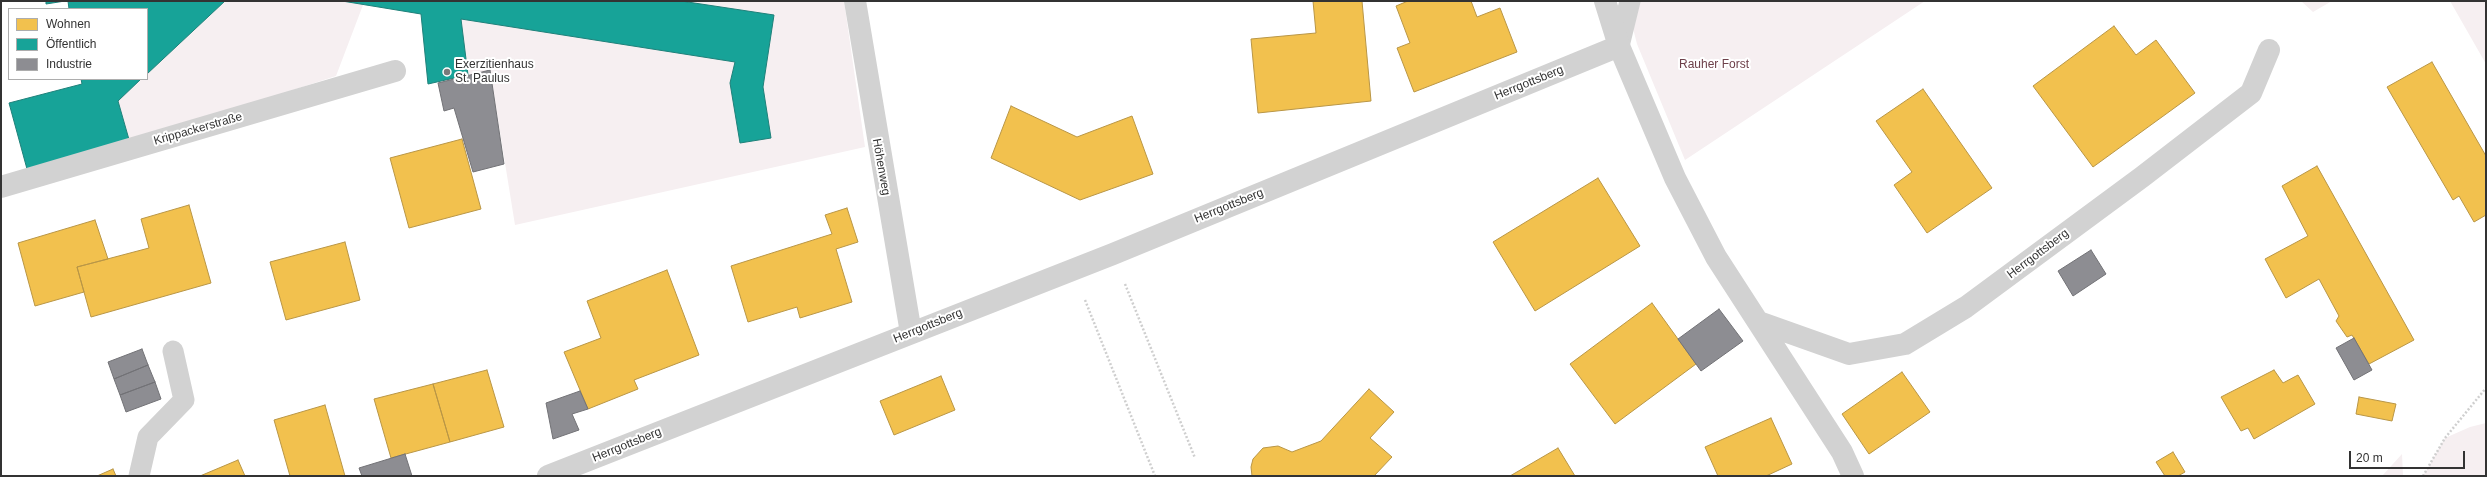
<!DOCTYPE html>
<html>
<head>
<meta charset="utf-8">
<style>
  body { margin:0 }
  #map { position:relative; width:2487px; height:477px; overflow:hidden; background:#fff; font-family:Arial,sans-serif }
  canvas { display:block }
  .frame { position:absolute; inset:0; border:2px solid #333; pointer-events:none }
  .legend { position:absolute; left:8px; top:8px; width:140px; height:72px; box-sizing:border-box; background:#fff; border:1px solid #adadad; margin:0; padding:5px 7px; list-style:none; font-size:12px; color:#333 }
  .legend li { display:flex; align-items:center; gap:8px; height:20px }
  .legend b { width:20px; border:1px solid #adadad }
  .scale { position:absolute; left:2349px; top:451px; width:116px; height:18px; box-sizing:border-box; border:2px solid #333; border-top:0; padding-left:5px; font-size:12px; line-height:14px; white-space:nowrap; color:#333; -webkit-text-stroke:3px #fff; paint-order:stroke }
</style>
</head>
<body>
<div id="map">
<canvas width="2487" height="477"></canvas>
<div class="frame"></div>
<ul class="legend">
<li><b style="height:11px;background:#f2c14e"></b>Wohnen</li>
<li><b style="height:11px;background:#17a398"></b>Öffentlich</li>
<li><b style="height:11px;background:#8d8d92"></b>Industrie</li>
</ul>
<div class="scale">20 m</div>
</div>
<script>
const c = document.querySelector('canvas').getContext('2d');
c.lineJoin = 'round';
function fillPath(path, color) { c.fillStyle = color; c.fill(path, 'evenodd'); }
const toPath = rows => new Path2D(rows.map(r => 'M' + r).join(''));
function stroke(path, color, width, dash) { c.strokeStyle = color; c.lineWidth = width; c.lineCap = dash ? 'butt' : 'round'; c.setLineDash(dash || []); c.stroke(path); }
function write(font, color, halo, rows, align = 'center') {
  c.font = font + ' Arial,sans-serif'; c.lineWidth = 4; c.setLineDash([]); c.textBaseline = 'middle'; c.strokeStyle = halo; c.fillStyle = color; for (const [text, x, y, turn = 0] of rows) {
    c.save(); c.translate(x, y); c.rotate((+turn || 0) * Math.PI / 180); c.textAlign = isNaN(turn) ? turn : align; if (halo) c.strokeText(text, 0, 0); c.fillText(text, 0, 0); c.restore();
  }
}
const green = toPath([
  [108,1,844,1,865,147,515,225,490,70,428,84,421,14,363,5,336,76,130,143,118,101,116,79,147,79,147,9],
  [1626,1,1925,1,1685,160,1637,44],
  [2301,1,2332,1,2313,12],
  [2450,1,2486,1,2486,64],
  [2486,423,2486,476,2423,476,2445,438,2470,427],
  [2402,454,2403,476,2382,476]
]);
const homes = toPath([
  [1313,1,1362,1,1371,101,1258,113,1251,39,1316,33,1313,1],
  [1408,1,1471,1,1477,17,1500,8,1517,52,1414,92,1397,48,1410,43,1396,6,1408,1],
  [2114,26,2136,55,2156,40,2195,93,2093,167,2033,86,2114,26],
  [2432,62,2486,156,2486,215,2474,222,2459,196,2453,200,2387,87,2432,62],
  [1923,89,1992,188,1927,233,1894,185,1912,172,1876,121,1923,89],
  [1011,106,1077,137,1132,116,1153,174,1080,200,991,158,1011,106],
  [462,139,481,209,409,228,390,158,462,139],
  [2317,166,2414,340,2369,364,2352,335,2347,337,2336,321,2339,316,2319,279,2286,298,2265,259,2308,236,2282,186,2317,166],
  [1598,178,1640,246,1535,311,1493,242,1598,178],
  [189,205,211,283,91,317,77,267,149,248,141,219,189,205],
  [847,208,858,242,836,249,852,302,800,318,797,307,748,322,731,266,832,234,825,215,847,208],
  [95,220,108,259,77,267,84,292,35,306,18,243,95,220],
  [345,242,360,300,286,320,270,262,345,242],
  [667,270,699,355,634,380,638,389,588,409,564,352,601,338,587,301,667,270],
  [1652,303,1696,364,1615,424,1570,364,1652,303],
  [487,370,504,427,450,442,433,384,487,370],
  [2274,370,2283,383,2298,375,2315,404,2254,439,2248,428,2241,431,2221,397,2274,370],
  [1902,372,1930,412,1869,454,1842,414,1902,372],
  [941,376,955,410,894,435,880,401,941,376],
  [433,384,450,442,391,458,374,399,433,384],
  [1369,389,1394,412,1370,438,1392,457,1374,476,1252,476,1251,467,1253,459,1263,448,1278,446,1292,452,1321,441,1369,389],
  [2359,397,2396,404,2392,421,2356,414,2359,397],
  [325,405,345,476,290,476,274,420,325,405],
  [1771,418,1792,464,1766,476,1718,476,1705,447,1771,418],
  [1558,448,1575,476,1510,476,1558,448],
  [2173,452,2185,472,2178,476,2165,476,2156,462,2173,452],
  [238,460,245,476,200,476,238,460],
  [113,469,116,476,97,476,113,469]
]);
const public = toPath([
  [46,1,65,1,46,4,46,1],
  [68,1,225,1,147,74,147,9,69,9,68,1],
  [342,1,681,1,774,15,763,87,771,138,740,143,730,83,735,62,461,19,468,75,428,84,421,14,342,1],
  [81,79,141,79,118,101,130,143,27,169,9,103,82,84,81,79]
]);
const industry = toPath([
  [490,70,504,164,473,172,454,108,444,111,438,83,490,70],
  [2091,250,2106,274,2073,296,2058,271,2091,250],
  [1719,309,1743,341,1701,371,1678,339,1719,309],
  [2354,338,2372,370,2354,380,2336,348,2354,338],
  [142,349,148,365,114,379,108,362,142,349],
  [148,365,155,382,120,395,114,379,148,365],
  [155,382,161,399,126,412,120,395,155,382],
  [580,391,588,409,572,414,579,430,553,439,546,403,580,391],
  [405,454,412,476,362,476,359,468,405,454]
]);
const path = toPath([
  [1125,284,1195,458],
  [1085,300,1155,476],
  [2423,476,2445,438,2486,388]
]);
const service = toPath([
  [1619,46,1630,1],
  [139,476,148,437,184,400,173,351]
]);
const minor = toPath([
  [855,1,911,333],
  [1605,1,1619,46,1675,178,1716,257,1842,452,1853,476],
  [1,187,395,71],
  [1759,322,1849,354,1905,344,1966,307,2142,177,2251,93,2269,50],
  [548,476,1113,254,1619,46]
]);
const markers = [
  [447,72,4,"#7a7a7a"]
];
const poiNames = [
  ["Exerzitienhaus",455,65],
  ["St. Paulus",455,79]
];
const parkNames = [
  ["Rauher Forst",1714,65]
];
const streetNames = [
  ["Herrgottsberg",1529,83,-22],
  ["Krippackerstraße",198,129,-16],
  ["Höhenweg",881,167,80],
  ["Herrgottsberg",1229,206,-22],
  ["Herrgottsberg",2038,254,-37],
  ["Herrgottsberg",928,326,-22],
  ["Herrgottsberg",627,445,-22]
];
fillPath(green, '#f6eff1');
fillPath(homes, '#f2c14e');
stroke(homes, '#b99646', 1);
fillPath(public, '#17a398');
stroke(public, '#1f817a', 1);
fillPath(industry, '#8d8d92');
stroke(industry, '#727276', 1);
stroke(path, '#cfcfcf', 2.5, [2, 2]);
stroke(service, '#d2d2d2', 21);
stroke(minor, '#d2d2d2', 22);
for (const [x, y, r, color] of markers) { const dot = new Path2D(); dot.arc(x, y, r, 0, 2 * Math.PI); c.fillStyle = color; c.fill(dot); stroke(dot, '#fff', 1.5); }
write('12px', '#333', '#fff', poiNames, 'left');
write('12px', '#6e404a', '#fff', parkNames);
write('12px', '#333', '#fff', streetNames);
</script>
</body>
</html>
